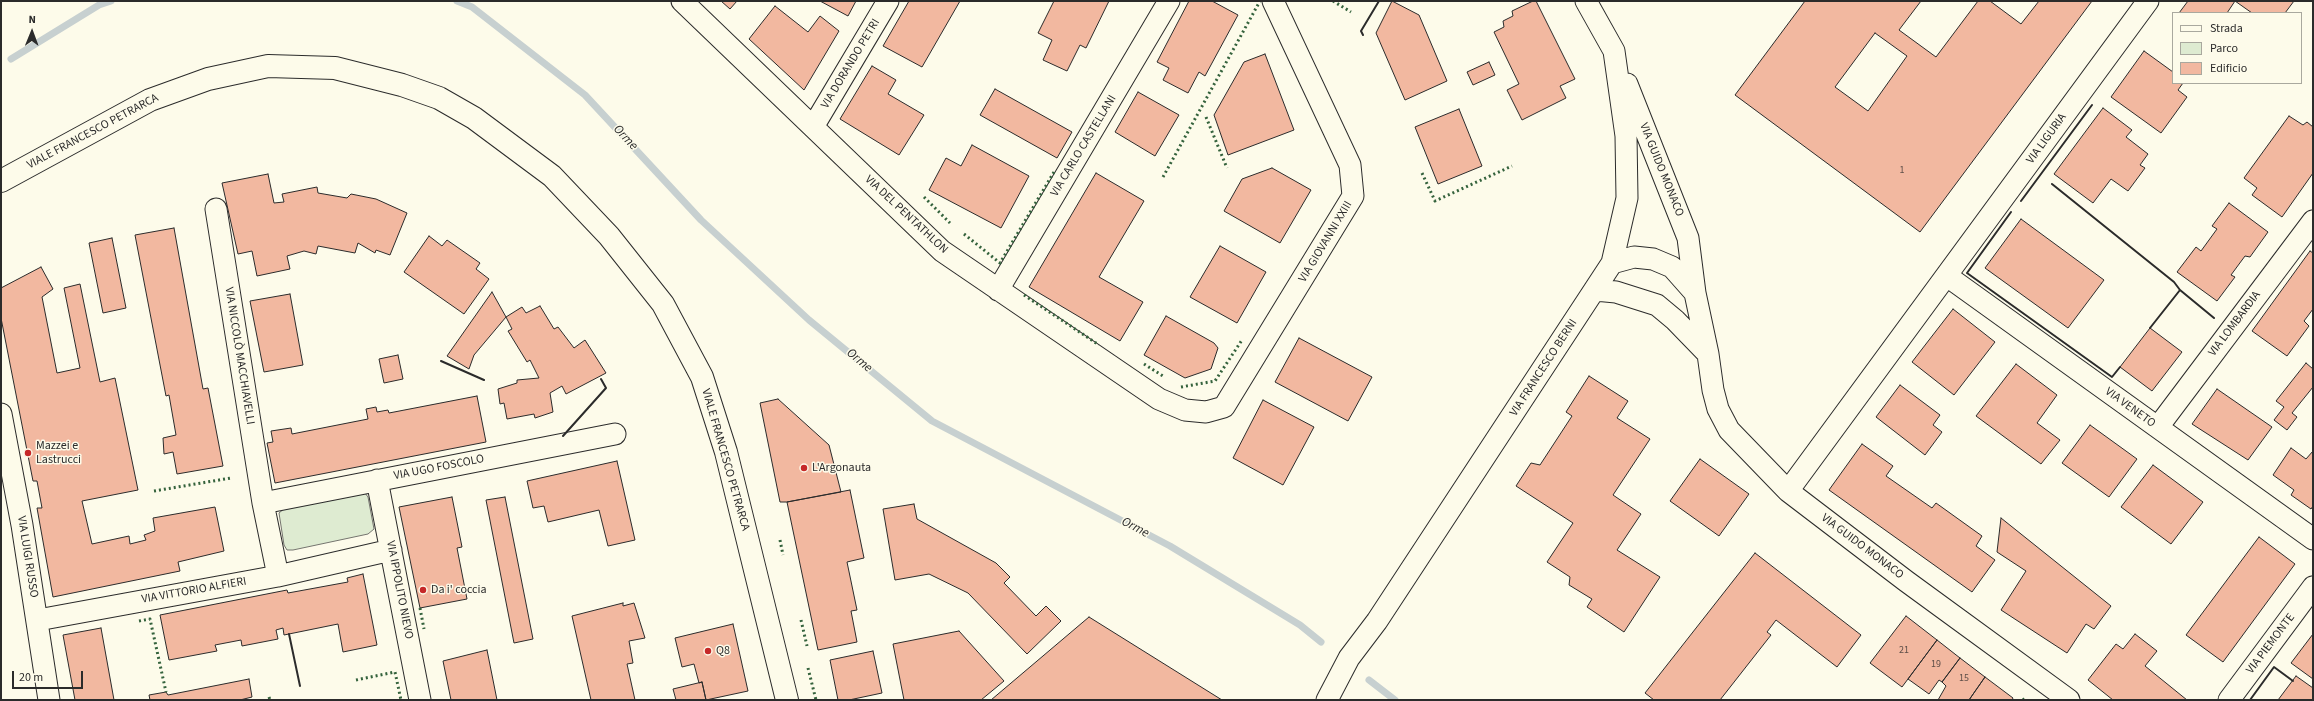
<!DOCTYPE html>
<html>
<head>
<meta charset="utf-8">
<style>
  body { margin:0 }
  #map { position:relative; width:2314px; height:701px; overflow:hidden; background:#fdfbea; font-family:"Source Sans 3",sans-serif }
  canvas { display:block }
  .frame { position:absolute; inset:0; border:2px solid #2b2b2b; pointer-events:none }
  .legend { position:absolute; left:2172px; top:12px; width:130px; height:72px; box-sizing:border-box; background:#fdfbea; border:1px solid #a9a89e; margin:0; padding:5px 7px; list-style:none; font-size:12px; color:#2b2b2b }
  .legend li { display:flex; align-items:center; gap:8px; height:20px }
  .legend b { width:20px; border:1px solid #a9a89e }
  .north { position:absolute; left:12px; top:12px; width:40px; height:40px; -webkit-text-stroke:3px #fdfbea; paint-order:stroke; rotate:1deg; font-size:11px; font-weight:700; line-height:16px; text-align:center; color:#2b2b2b }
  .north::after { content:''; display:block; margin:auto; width:14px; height:18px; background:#2b2b2b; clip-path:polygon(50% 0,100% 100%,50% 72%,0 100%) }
  .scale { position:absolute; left:12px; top:671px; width:71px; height:18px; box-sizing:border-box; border:2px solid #2b2b2b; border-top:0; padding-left:5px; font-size:12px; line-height:14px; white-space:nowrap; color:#2b2b2b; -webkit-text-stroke:3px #fdfbea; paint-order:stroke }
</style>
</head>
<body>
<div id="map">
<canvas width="2314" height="701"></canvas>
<div class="frame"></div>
<ul class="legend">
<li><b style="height:5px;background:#fdfbea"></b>Strada</li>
<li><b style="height:11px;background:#deebd1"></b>Parco</li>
<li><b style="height:11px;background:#f2b8a0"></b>Edificio</li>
</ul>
<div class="north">N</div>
<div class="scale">20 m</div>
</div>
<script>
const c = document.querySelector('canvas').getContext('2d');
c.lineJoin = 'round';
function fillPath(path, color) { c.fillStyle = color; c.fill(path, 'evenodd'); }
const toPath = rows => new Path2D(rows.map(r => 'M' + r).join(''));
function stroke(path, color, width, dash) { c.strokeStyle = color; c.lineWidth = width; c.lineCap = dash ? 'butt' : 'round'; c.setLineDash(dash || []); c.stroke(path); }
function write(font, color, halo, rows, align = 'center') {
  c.font = font + ' "Source Sans 3",sans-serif'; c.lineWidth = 3; c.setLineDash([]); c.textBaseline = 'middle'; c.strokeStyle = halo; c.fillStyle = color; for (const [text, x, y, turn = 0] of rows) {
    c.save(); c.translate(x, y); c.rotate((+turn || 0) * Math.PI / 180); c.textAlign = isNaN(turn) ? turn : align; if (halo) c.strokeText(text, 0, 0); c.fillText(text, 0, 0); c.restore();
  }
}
const green = toPath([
  [365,493,368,497,374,529,368,534,293,550,287,550,284,545,279,513,285,508,365,493]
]);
const stream = toPath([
  [457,1,472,7,585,95,701,220,809,320,932,421,1170,546,1300,625,1321,642],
  [11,59,99,5,111,1],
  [1369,680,1395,700]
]);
const building = toPath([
  [721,1,737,1,730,9,721,1],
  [820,1,856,1,848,16,820,1],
  [909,1,960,1,922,67,883,46,909,1],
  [1054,1,1109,1,1086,48,1080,45,1067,71,1043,60,1052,40,1038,33,1054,1],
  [1189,1,1212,1,1238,15,1205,76,1199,72,1188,93,1163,80,1169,68,1157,62,1189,1],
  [1392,1,1419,15,1447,81,1405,100,1376,33,1392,1],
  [1533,1,1536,1,1575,79,1560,86,1566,98,1522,120,1507,90,1519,84,1494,32,1504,27,1503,21,1513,16,1512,11,1533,1],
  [1805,1,1921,1,1899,30,1936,57,1978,1,1990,1,2021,24,2039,1,2092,1,1920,232,1735,95,1805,1],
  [1875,33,1907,56,1868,111,1835,87,1875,33],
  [2188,1,2294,1,2285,13,2252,13,2235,1,2227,13,2179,13,2188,1],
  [775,6,808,32,820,16,839,31,804,90,749,39,775,6],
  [2144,51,2173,72,2173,83,2183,83,2178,90,2187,97,2161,133,2111,97,2144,51],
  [1265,54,1294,130,1228,155,1214,115,1244,62,1265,54],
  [1489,62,1495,75,1473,85,1467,72,1489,62],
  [872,66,896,80,888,94,924,115,899,155,840,119,872,66],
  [995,89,1072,132,1057,158,980,115,995,89],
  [1138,92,1179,115,1155,156,1115,132,1138,92],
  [2103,108,2132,130,2126,137,2148,154,2140,165,2145,168,2128,191,2111,179,2093,203,2054,174,2103,108],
  [1459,109,1482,166,1438,184,1415,127,1459,109],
  [2289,116,2303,125,2307,122,2313,127,2313,173,2282,217,2252,195,2257,188,2244,178,2289,116],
  [972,145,1029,176,1001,228,929,190,946,158,961,166,972,145],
  [1272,168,1311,190,1280,243,1224,211,1242,179,1272,168],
  [1096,173,1144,201,1099,277,1143,302,1120,341,1029,287,1096,173],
  [268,174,274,203,284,202,282,194,317,187,318,193,347,198,351,194,376,199,407,213,390,255,376,250,375,253,358,243,355,253,318,246,316,254,304,251,287,256,290,269,257,276,252,251,238,254,222,183,268,174],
  [2229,203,2268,232,2250,257,2245,256,2231,275,2235,277,2217,301,2177,272,2196,247,2201,251,2217,229,2212,226,2229,203],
  [2021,219,2104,280,2068,328,1985,268,2021,219],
  [174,228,203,389,208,388,223,466,177,474,173,452,164,454,163,438,176,435,169,395,166,396,135,235,174,228],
  [429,236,442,246,447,240,480,263,476,269,489,279,464,314,404,272,429,236],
  [112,238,126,308,103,313,89,243,112,238],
  [1220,246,1266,272,1237,323,1190,297,1220,246],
  [2310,251,2313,253,2313,309,2304,321,2309,326,2287,356,2252,331,2310,251],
  [41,267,53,289,42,297,57,373,80,368,64,288,80,284,100,382,115,378,138,490,82,501,92,544,129,536,130,544,146,540,144,535,155,531,153,518,215,507,224,551,178,562,180,571,53,597,37,508,42,508,37,481,33,481,1,318,1,288,41,267],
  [492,292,506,317,474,355,469,369,447,356,492,292],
  [290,294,303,365,264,372,250,301,290,294],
  [540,306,554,329,558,327,574,348,585,340,606,373,566,394,562,386,550,393,553,412,535,418,534,414,507,419,504,403,500,404,498,389,517,383,517,380,539,378,530,360,527,362,508,331,512,329,506,317,522,307,526,313,540,306],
  [1953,309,1995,342,1954,395,1912,362,1953,309],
  [1166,316,1214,343,1218,348,1211,369,1185,378,1144,355,1166,316],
  [2150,328,2182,352,2152,391,2120,367,2150,328],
  [1299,338,1372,377,1348,421,1275,382,1299,338],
  [398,355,403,379,384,383,379,359,398,355],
  [2306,363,2313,369,2313,387,2292,413,2297,417,2287,430,2274,420,2284,407,2276,401,2306,363],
  [2016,364,2057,395,2037,423,2060,440,2041,464,1976,416,2016,364],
  [1589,376,1628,401,1617,418,1650,439,1613,495,1641,514,1617,550,1660,577,1624,632,1587,607,1592,599,1569,585,1570,577,1547,562,1573,523,1516,486,1531,463,1540,465,1572,416,1566,412,1589,376],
  [1900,385,1940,415,1933,425,1942,432,1925,455,1876,417,1900,385],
  [2217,389,2272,427,2248,460,2192,424,2217,389],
  [477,396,486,442,275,483,267,443,273,442,271,431,291,428,292,434,368,419,366,409,376,407,377,412,388,410,389,413,477,396],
  [778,399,829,445,841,492,787,502,780,502,760,403,778,399],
  [1263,400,1314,427,1283,485,1233,458,1263,400],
  [2090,425,2137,459,2109,497,2062,463,2090,425],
  [1862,444,1893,466,1886,476,1932,508,1936,503,1982,536,1976,546,1995,560,1972,592,1829,490,1862,444],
  [2291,448,2306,459,2313,451,2313,506,2311,509,2291,495,2294,490,2273,475,2291,448],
  [1700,459,1749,494,1719,536,1670,501,1700,459],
  [617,461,635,540,608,546,599,510,548,522,544,506,533,508,527,481,617,461],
  [2153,465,2203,502,2171,544,2121,507,2153,465],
  [850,490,864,558,847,562,857,610,851,611,857,642,818,650,787,502,850,490],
  [452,497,462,547,457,548,467,599,420,608,399,507,452,497],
  [505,497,533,639,514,643,486,500,505,497],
  [914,504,917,519,996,563,1010,577,1004,583,1036,616,1046,606,1061,621,1027,654,968,593,929,574,895,580,883,509,914,504],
  [2001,518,2111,606,2094,629,2086,624,2067,653,2001,610,2026,571,1997,552,2001,518],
  [2259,537,2295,564,2223,662,2186,635,2259,537],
  [1755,553,1861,635,1837,667,1776,620,1767,632,1771,635,1720,700,1654,700,1645,693,1755,553],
  [363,574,377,645,343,652,338,624,284,635,283,628,276,630,278,639,242,646,241,640,215,645,217,651,169,660,160,615,287,590,288,593,348,582,347,578,363,574],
  [623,603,623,606,634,603,645,638,629,641,633,663,627,664,635,700,591,700,572,616,623,603],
  [1906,616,1937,640,1902,687,1870,663,1906,616],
  [1089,617,1222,700,991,700,1089,617],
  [733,624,748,691,706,700,702,682,699,683,694,664,682,667,675,638,733,624],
  [101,628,114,700,75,700,63,635,101,628],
  [959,631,1004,681,981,700,904,700,893,644,959,631],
  [2135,634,2157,651,2145,666,2187,700,2113,700,2088,680,2116,644,2123,649,2135,634],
  [2313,634,2313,679,2291,663,2313,634],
  [1937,640,1960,658,1942,682,1939,680,1929,694,1908,679,1937,640],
  [487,650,497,700,451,700,443,661,487,650],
  [873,651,882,693,849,700,838,700,830,660,873,651],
  [1960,658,1985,677,1969,700,1938,700,1946,686,1942,682,1960,658],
  [2296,676,2313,688,2313,700,2278,700,2296,676],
  [1985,677,2013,698,2012,700,1969,700,1985,677],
  [249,679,252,697,240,700,150,700,149,695,166,692,168,695,249,679],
  [702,682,706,700,676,700,673,689,702,682]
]);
const street = toPath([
  [682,1,942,251,1159,399,1185,410,1206,412,1224,407,1353,196,1350,165,1273,1],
  [813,127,888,1],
  [1612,263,1634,257,1653,259,1672,267,1695,293],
  [1947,276,2313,539],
  [998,290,1169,1],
  [1595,290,1616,292,1657,305,1675,320,1708,354,1695,293,1688,238,1627,84],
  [1708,354,1713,390,1718,409,1729,430,1788,491,1906,581,2069,700],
  [1,414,22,525,49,700],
  [2158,427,2313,221],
  [377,480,420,700],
  [1788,491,2148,1],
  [263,503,615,434],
  [278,576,391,550],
  [38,620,278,576,263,503,216,209],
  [1327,700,1349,658,1377,621,1612,263,1627,198,1626,136,1614,51,1586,1],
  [2229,700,2313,587]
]);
const primary = toPath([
  [1,181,150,100,208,79,268,66,335,68,402,85,439,98,474,118,552,176,609,236,663,304,702,377,726,452,787,700]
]);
const hedge = toPath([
  [1333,1,1351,12],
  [1206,117,1227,168],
  [1422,173,1435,201,1512,166],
  [1163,177,1260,1],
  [924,197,950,223],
  [964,234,1000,263,1054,172],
  [1024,295,1099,345],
  [1144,364,1163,376],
  [1181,387,1215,381,1242,340],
  [154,491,231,478],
  [780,540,783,555],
  [420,608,424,629],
  [801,620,807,646],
  [139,621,150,619,166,692],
  [808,668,816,700],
  [356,680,395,672,401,700],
  [269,697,270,700],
  [2023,700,2025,698]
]);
const wall = toPath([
  [1363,35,1361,31,1379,1],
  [2052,184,2174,282,2180,290,2150,328],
  [2021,201,2092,105],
  [2011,212,1967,273,2112,377,2120,367],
  [2180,290,2214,318],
  [441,361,484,380],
  [563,436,606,388,601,379],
  [289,634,300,686],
  [2250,700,2274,667,2293,681]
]);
const markers = [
  [28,453,4,"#c62828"],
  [804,468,4,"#c62828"],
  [423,590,4,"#c62828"],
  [708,651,4,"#c62828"]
];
const numberNames = [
  ["1",1902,171],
  ["21",1904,651],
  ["19",1936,665],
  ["15",1964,679]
];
const streetNames = [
  ["VIA DORANDO PETRI",851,64,-59],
  ["VIALE FRANCESCO PETRARCA",93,132,-28],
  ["VIA LIGURIA",2047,139,-54],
  ["VIA CARLO CASTELLANI",1084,146,-59],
  ["VIA GUIDO MONACO",1661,170,68],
  ["VIA DEL PENTATHLON",906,215,43],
  ["VIA GIOVANNI XXIII",1326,242,-59],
  ["VIA LOMBARDIA",2235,324,-53],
  ["VIA NICCOLÒ MACCHIAVELLI",239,356,81],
  ["VIA FRANCESCO BERNI",1544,368,-57],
  ["VIA VENETO",2130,408,36],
  ["VIALE FRANCESCO PETRARCA",725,460,74],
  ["VIA UGO FOSCOLO",439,468,-11],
  ["VIA GUIDO MONACO",1862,547,37],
  ["VIA LUIGI RUSSO",27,557,81],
  ["VIA IPPOLITO NIEVO",399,590,79],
  ["VIA VITTORIO ALFIERI",194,591,-10],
  ["VIA PIEMONTE",2271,644,-53]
];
const poiNames = [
  ["Mazzei e",36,446],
  ["Lastrucci",36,460],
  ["L'Argonauta",812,468],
  ["Da i' coccia",431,590],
  ["Q8",716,651]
];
const waterNames = [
  ["Orme",625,138,47],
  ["Orme",859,361,40],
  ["Orme",1135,528,28]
];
fillPath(green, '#deebd1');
stroke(green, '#74746e', 1);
stroke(stream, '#c7d0d0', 7);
fillPath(building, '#f2b8a0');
stroke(building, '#2b2b2b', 1);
stroke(street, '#2b2b2b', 23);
stroke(primary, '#2b2b2b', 24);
stroke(street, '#fdfbea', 21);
stroke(primary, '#fdfbea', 22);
stroke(hedge, '#34623c', 3, [2, 3]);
stroke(wall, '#2b2b2b', 2);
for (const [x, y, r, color] of markers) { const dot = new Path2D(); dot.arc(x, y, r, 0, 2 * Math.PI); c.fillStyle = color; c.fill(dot); stroke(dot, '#fdfbea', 1.5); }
write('10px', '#5d4e48', null, numberNames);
write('12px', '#2b2b2b', '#fdfbea', streetNames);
write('12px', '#2b2b2b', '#fdfbea', poiNames, 'left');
write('italic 13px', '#2b2b2b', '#fdfbea', waterNames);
</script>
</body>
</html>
